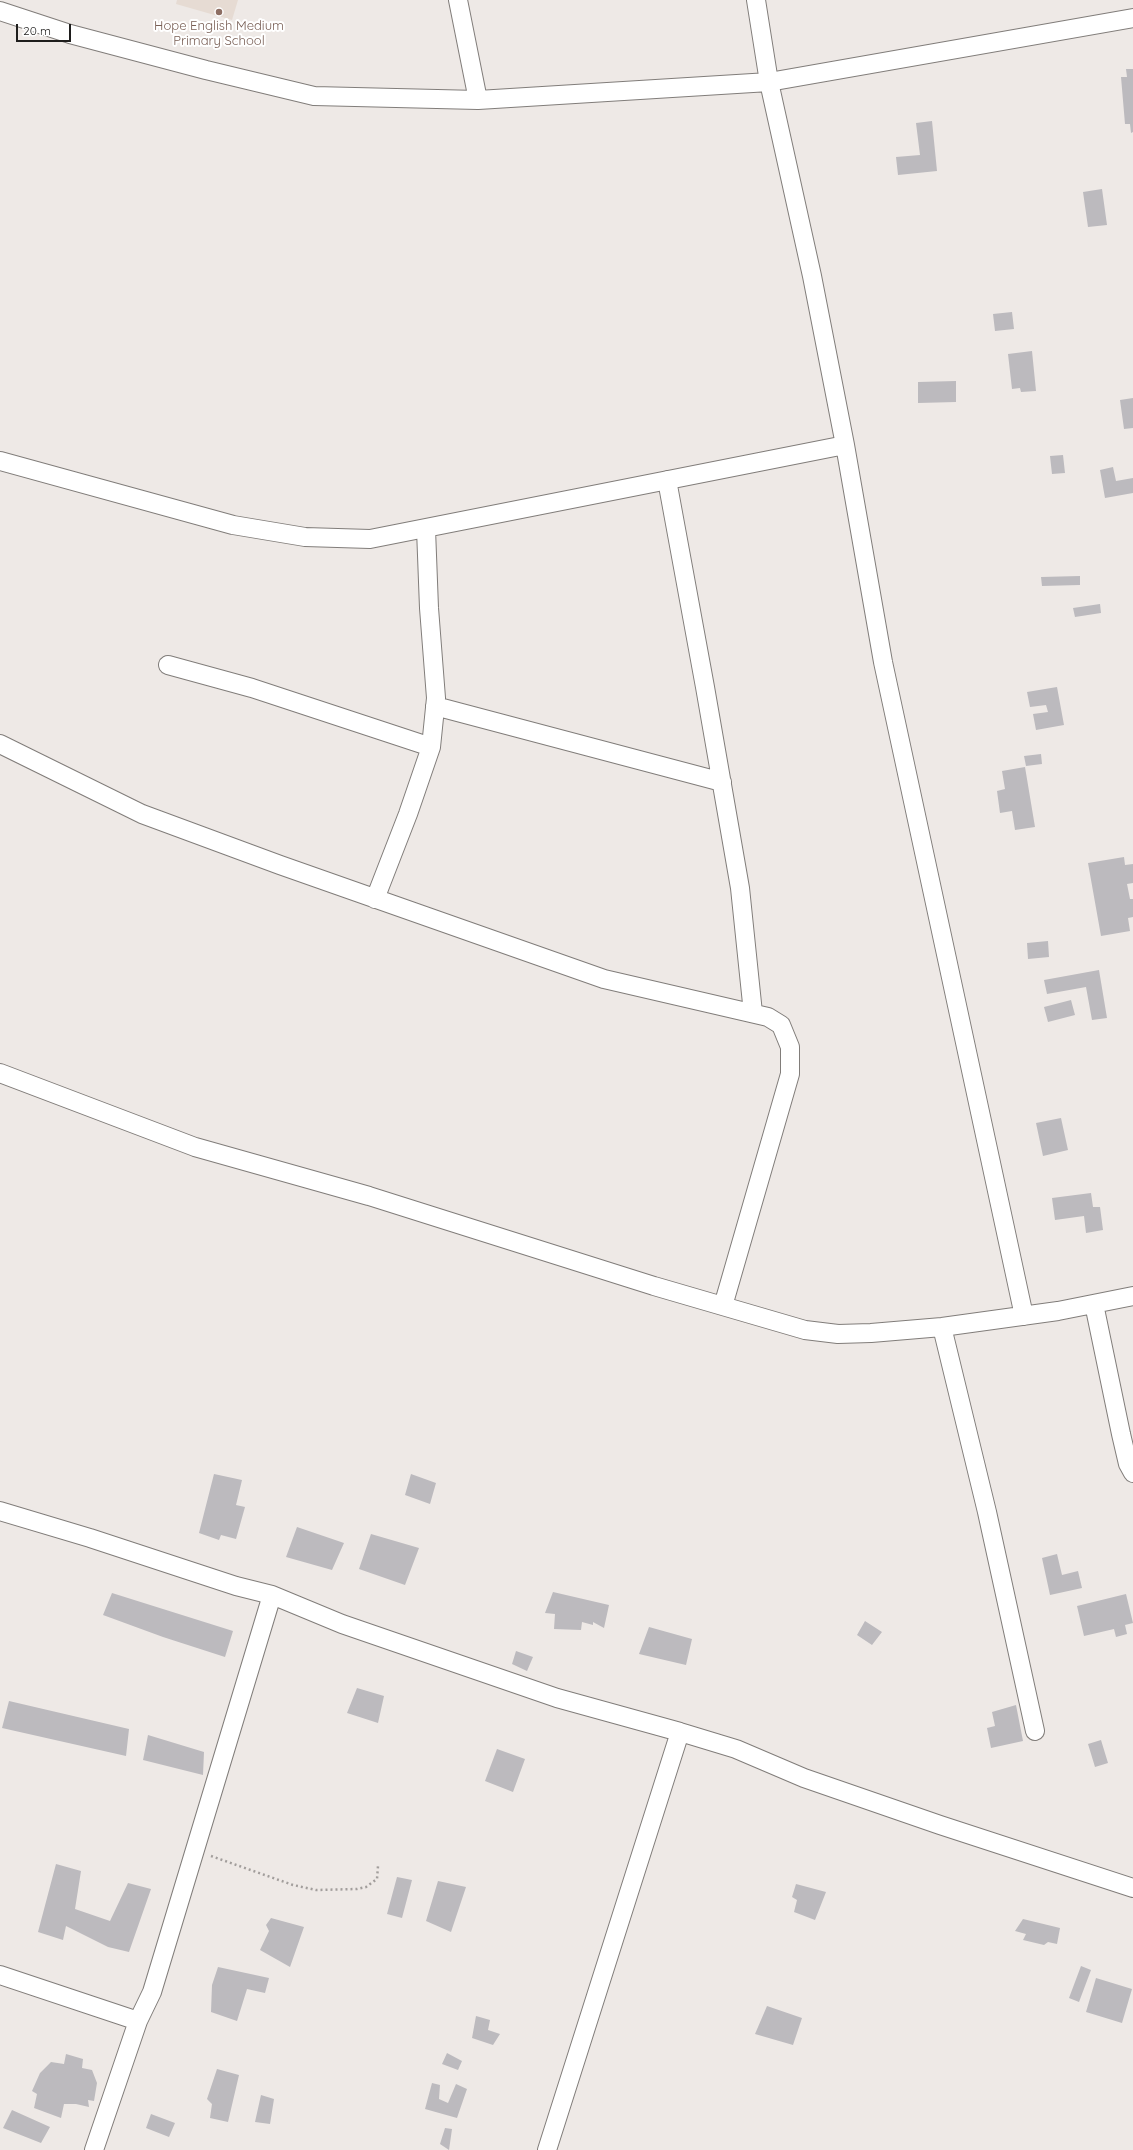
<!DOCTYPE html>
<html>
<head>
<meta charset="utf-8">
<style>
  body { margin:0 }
  #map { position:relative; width:1133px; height:2150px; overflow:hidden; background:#eee9e6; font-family:Quicksand,sans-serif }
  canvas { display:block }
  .scale { position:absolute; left:16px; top:24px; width:55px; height:18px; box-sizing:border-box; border:2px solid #1e1d1c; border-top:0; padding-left:5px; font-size:12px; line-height:14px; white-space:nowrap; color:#1e1d1c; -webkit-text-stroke:3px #fff; paint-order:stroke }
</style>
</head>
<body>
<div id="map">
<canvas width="1133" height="2150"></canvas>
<div class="scale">20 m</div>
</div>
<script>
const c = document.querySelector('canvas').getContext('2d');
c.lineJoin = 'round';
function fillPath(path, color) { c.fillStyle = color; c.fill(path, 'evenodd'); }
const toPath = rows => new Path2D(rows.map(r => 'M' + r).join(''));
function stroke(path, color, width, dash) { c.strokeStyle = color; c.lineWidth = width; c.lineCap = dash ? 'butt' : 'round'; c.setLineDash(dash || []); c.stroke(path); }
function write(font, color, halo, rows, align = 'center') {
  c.font = font + ' Quicksand,sans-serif'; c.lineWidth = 4; c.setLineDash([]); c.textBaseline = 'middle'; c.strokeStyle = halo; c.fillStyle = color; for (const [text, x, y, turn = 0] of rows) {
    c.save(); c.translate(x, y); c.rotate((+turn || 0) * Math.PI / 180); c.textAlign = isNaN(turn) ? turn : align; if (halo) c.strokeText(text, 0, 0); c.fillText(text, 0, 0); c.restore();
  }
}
const built = toPath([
  [177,0,238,0,232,20,176,4]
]);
const building = toPath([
  [1126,69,1133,69,1133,132,1131,133,1130,124,1125,124,1121,77,1127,77],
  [932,121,937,171,898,175,896,157,920,155,916,123],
  [1102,189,1107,225,1088,227,1083,192],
  [1012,312,1014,329,995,331,993,314],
  [1032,351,1036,391,1021,392,1020,388,1012,389,1008,354],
  [956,381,956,402,918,403,918,382],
  [1133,398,1133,428,1124,429,1120,400],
  [1063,455,1065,473,1052,474,1050,456],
  [1113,467,1116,481,1133,478,1133,493,1105,498,1100,470],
  [1080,576,1080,585,1042,586,1041,577],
  [1100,604,1101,613,1075,617,1073,608],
  [1057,687,1064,725,1036,730,1033,714,1048,712,1046,705,1030,707,1027,692],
  [1041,754,1042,764,1026,766,1024,756],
  [1025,767,1035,827,1015,830,1012,811,1000,813,997,791,1005,789,1002,771],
  [1124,857,1125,865,1133,864,1133,883,1127,884,1130,899,1133,899,1133,917,1128,918,1130,931,1101,936,1088,863],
  [1048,941,1049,957,1028,959,1027,943],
  [1099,970,1107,1018,1092,1020,1086,987,1047,994,1044,980],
  [1071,1000,1075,1015,1048,1022,1044,1007],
  [1061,1118,1068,1150,1043,1156,1036,1123],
  [1091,1193,1093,1207,1100,1207,1103,1230,1086,1233,1084,1216,1055,1220,1052,1198],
  [214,1474,242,1480,236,1505,245,1507,236,1539,221,1535,219,1540,199,1533],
  [411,1474,436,1483,430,1504,405,1495],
  [297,1527,344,1543,332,1570,286,1557],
  [371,1534,419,1548,405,1585,359,1569],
  [1057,1554,1062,1575,1078,1571,1082,1588,1050,1595,1042,1558],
  [553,1592,609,1605,604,1628,593,1622,593,1625,582,1622,581,1630,554,1629,555,1614,545,1613],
  [112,1593,233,1631,225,1657,163,1637,103,1615],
  [1126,1594,1133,1623,1125,1625,1127,1634,1116,1637,1114,1629,1084,1636,1077,1606],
  [865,1621,882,1632,872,1645,857,1635],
  [649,1627,692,1639,686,1665,639,1654],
  [516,1651,533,1657,527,1671,512,1664],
  [357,1688,384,1696,378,1723,347,1713],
  [9,1701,129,1729,126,1756,2,1728],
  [1016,1705,1023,1741,991,1748,987,1728,995,1726,992,1712],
  [148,1735,204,1752,203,1775,143,1760],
  [1101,1740,1108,1763,1095,1767,1088,1744],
  [497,1749,525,1759,513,1792,485,1781],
  [56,1864,81,1871,75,1909,110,1921,128,1883,151,1889,129,1952,108,1947,66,1926,63,1940,38,1932],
  [397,1877,412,1880,402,1918,387,1914],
  [438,1881,466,1887,451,1932,426,1921],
  [796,1884,826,1892,815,1920,794,1912,797,1900,792,1897],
  [271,1918,304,1927,290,1967,260,1950,269,1931,266,1925],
  [1023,1919,1060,1928,1057,1944,1048,1942,1044,1945,1023,1940,1026,1934,1015,1931],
  [1081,1966,1091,1970,1079,2002,1069,1998],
  [218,1967,269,1978,265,1993,247,1989,237,2021,211,2012,212,1985],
  [1096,1978,1132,1989,1122,2023,1086,2012],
  [767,2006,802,2018,793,2045,755,2034],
  [476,2016,490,2020,488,2030,500,2034,493,2045,472,2038],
  [447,2053,462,2061,458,2070,442,2064],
  [66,2054,83,2059,82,2068,92,2070,97,2083,94,2101,88,2100,89,2107,76,2104,64,2104,61,2118,34,2108,37,2094,32,2091,40,2073,51,2062,64,2064],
  [217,2069,239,2075,228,2122,210,2118,212,2104,207,2099],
  [432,2083,440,2085,439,2099,448,2103,456,2084,467,2089,457,2118,425,2109],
  [261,2095,274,2099,270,2124,255,2122],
  [12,2110,50,2127,41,2143,3,2128],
  [151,2114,175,2123,169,2137,146,2128],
  [445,2128,452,2129,449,2150,440,2144]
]);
const path = toPath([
  [211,1856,293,1885,316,1890,357,1889,366,1887,377,1879,378,1866]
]);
const street = toPath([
  [458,0,478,100],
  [756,0,769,82,812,276,845,445,883,662,1024,1316],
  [0,11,70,34,206,70,314,96,478,100,769,82,1133,18],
  [0,461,233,525,305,537,370,539,845,445],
  [667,480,705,687,740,888,753,1013],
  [168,665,252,688,431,747],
  [435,706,722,782],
  [0,744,142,814,280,865,604,979,768,1017,781,1025,790,1047,790,1074,723,1306],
  [375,899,408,814,431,747,436,698,429,608,426,529],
  [0,1073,195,1147,369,1196,654,1286,805,1330,838,1334,871,1333,942,1327,1058,1311,1133,1296],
  [1094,1304,1121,1434,1128,1464,1133,1473],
  [942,1327,987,1512,1035,1731],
  [0,1511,90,1538,236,1586,272,1595,342,1624,557,1698,680,1732,736,1749,804,1778,940,1825,1133,1888],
  [0,1975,138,2021],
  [94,2150,138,2021,152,1992,272,1595],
  [547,2150,680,1732]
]);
const markers = [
  [219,12,4,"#8d6e63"]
];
const educationNames = [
  ["Hope English Medium",219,26],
  ["Primary School",219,41]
];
fillPath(built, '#e6dbd3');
fillPath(building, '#bcbabe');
stroke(street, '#817d7a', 20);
stroke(path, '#a29e9c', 2.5, [2, 3]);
stroke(street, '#fff', 18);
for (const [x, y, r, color] of markers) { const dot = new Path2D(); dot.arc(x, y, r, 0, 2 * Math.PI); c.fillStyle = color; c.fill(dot); stroke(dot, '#fff', 1.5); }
write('13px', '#785e54', '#fff', educationNames);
</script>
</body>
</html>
